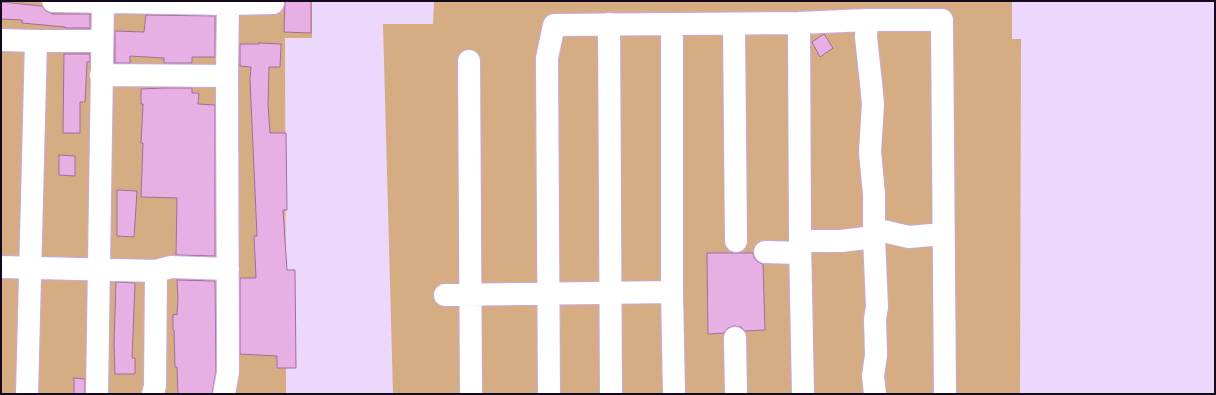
<!DOCTYPE html>
<html>
<head>
<meta charset="utf-8">
<style>
  body { margin:0 }
  #map { position:relative; width:1216px; height:395px; overflow:hidden; background:#ebd8fc; font-family:Mulish,sans-serif }
  canvas { display:block }
  .frame { position:absolute; inset:0; border:2px solid #15091e; pointer-events:none }
</style>
</head>
<body>
<div id="map">
<canvas width="1216" height="395"></canvas>
<div class="frame"></div>
</div>
<script>
const c = document.querySelector('canvas').getContext('2d');
c.lineJoin = 'round';
function fillPath(path, color) { c.fillStyle = color; c.fill(path, 'evenodd'); }
const toPath = rows => new Path2D(rows.map(r => 'M' + r).join(''));
function stroke(path, color, width, dash) { c.strokeStyle = color; c.lineWidth = width; c.lineCap = dash ? 'butt' : 'round'; c.setLineDash(dash || []); c.stroke(path); }
const green = toPath([
  [1,1,312,1,312,38,285,38,286,394,1,394],
  [434,1,1012,1,1012,39,1021,39,1020,394,393,394,383,24,433,24]
]);
const building = toPath([
  [285,1,311,1,311,33,284,32,285,1],
  [1,2,42,6,46,11,53,14,90,14,90,28,65,28,65,27,22,23,22,20,1,19,1,2],
  [146,15,215,16,215,57,192,57,192,63,164,63,164,58,130,56,130,63,115,63,115,31,144,32,146,15],
  [824,34,833,48,820,57,812,42,824,34],
  [259,43,281,44,280,67,269,67,268,104,270,133,286,133,287,210,283,210,287,270,295,270,296,368,277,368,277,356,240,354,240,278,256,278,254,236,257,236,250,79,251,67,240,66,240,44,259,44,259,43],
  [64,54,90,54,90,62,87,62,85,102,80,102,80,133,63,133,64,54],
  [164,88,192,88,192,93,199,93,198,104,215,105,215,256,176,255,177,198,141,197,143,143,141,143,143,104,141,104,141,89,164,88],
  [59,155,75,156,75,176,59,175,59,155],
  [117,190,137,191,134,237,117,236,117,190],
  [707,253,753,253,754,258,758,262,763,264,765,330,745,331,741,327,734,326,728,328,724,333,708,334,707,253],
  [177,280,215,281,216,371,212,394,178,394,177,367,175,367,174,330,173,330,173,314,177,315,178,299,177,280],
  [116,282,135,283,132,358,135,358,135,374,115,374,114,344,116,282],
  [74,378,85,379,85,394,74,394,74,378]
]);
const minor = toPath([
  [53,1,228,4,273,3],
  [867,20,866,37,871,83,873,104,870,152,874,194,874,237,877,307,875,319,876,355,873,376,875,394],
  [609,24,611,394],
  [672,24,672,292,674,394],
  [734,24,736,241],
  [1,40,36,41],
  [469,61,471,394],
  [101,75,227,76,228,372,224,394],
  [227,76,228,1],
  [874,229,909,237,943,234],
  [800,241,841,241,874,237],
  [765,252,800,253],
  [1,267,156,271,171,267,228,269],
  [445,295,672,292],
  [735,338,736,394],
  [27,394,36,41,101,41],
  [97,394,103,1],
  [153,394,155,386,156,271],
  [549,394,547,58,554,25,799,23],
  [803,394,800,241,799,23,867,20,942,20,945,394]
]);
fillPath(green, '#d6ad82');
fillPath(building, '#e8afe4');
stroke(building, '#9f6f9c', 1);
stroke(minor, '#c8a9e3', 24);
stroke(minor, '#fff', 22);
</script>
</body>
</html>
